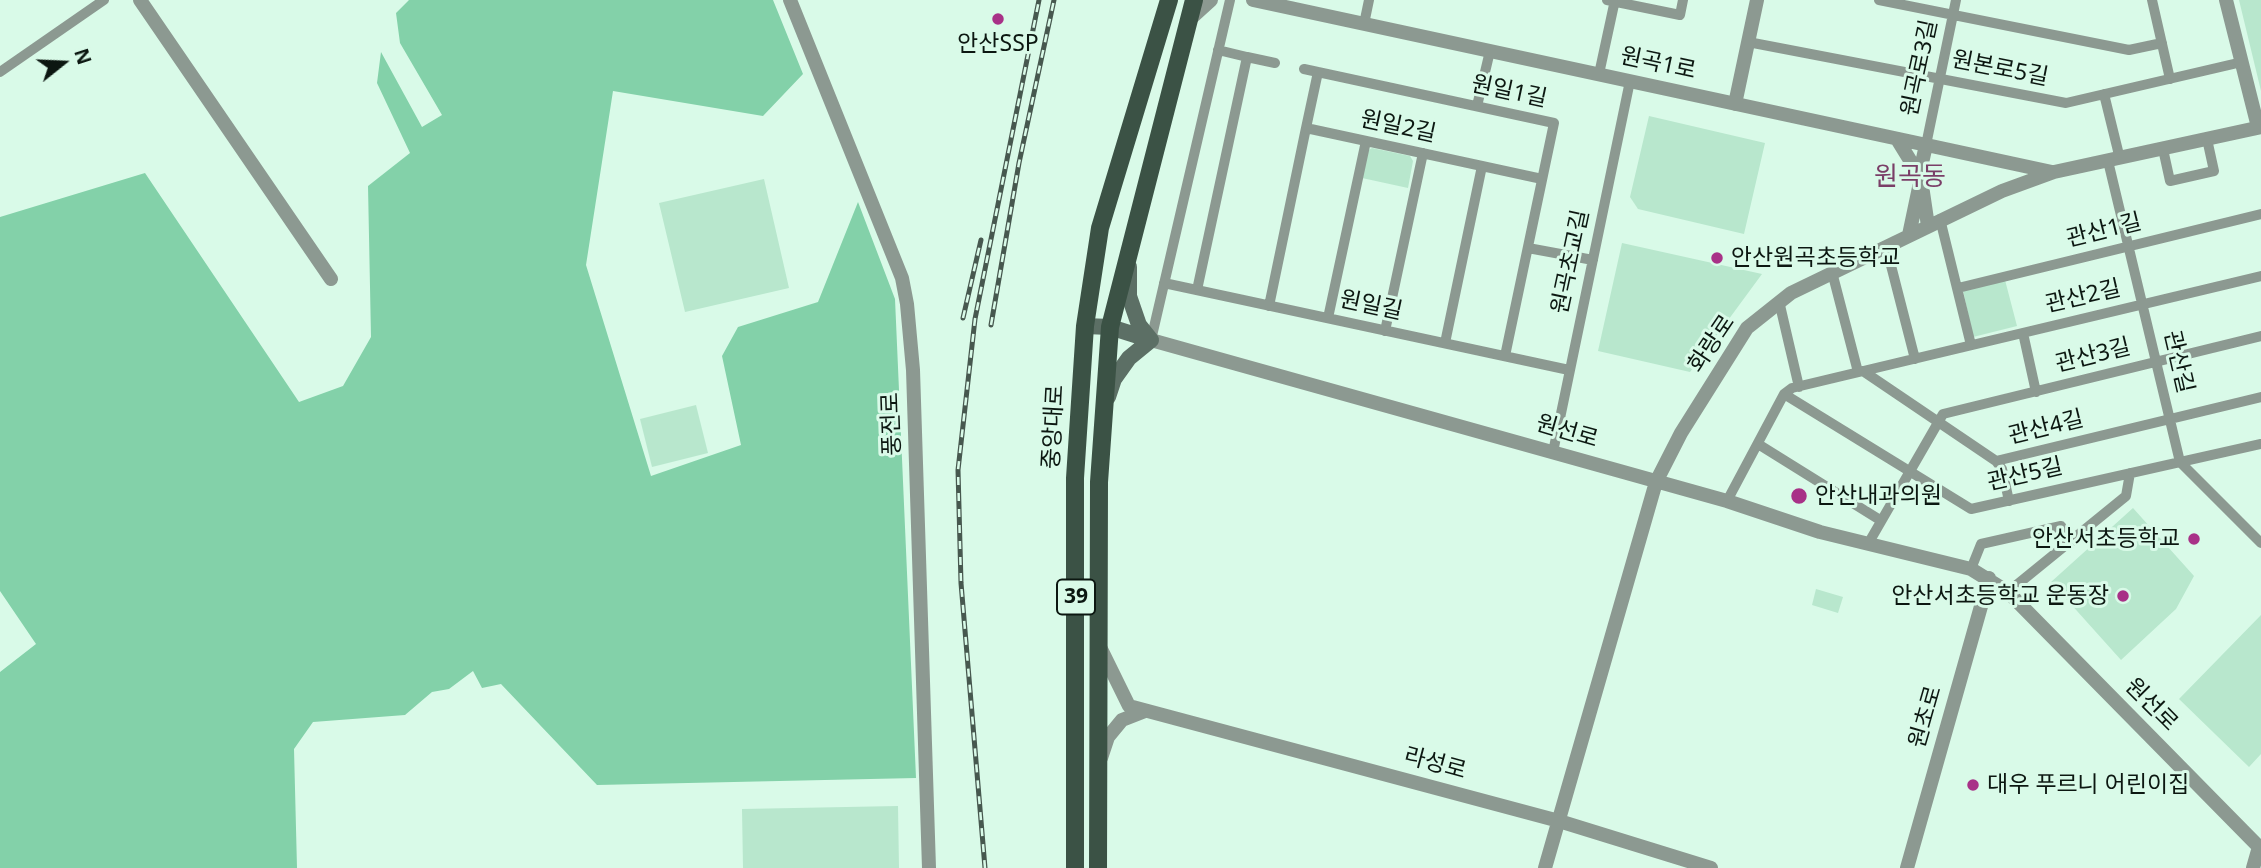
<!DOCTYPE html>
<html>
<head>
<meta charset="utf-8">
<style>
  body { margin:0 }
  #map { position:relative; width:2261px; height:868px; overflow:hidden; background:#d9fae8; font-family:"Noto Sans",sans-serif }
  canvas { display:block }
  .north { position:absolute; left:28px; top:28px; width:70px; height:70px; -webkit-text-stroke:5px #d9fae8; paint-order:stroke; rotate:72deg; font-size:19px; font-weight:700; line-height:28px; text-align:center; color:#0c1711 }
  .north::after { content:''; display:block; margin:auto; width:24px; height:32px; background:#0c1711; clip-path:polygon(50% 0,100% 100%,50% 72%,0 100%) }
</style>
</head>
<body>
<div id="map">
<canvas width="2261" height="868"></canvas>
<div class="north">N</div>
</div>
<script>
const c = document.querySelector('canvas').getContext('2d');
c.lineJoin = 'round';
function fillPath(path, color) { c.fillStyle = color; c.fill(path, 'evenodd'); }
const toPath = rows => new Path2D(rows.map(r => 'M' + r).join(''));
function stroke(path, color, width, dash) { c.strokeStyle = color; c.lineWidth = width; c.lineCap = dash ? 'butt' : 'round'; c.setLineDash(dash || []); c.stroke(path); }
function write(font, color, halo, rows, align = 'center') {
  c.font = font + ' "Noto Sans","Noto Sans KR",sans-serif'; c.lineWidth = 6; c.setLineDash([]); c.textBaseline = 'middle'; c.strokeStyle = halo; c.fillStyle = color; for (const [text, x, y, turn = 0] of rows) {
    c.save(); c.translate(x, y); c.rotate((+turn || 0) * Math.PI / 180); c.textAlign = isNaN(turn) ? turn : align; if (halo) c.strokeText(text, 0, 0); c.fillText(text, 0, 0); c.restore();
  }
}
const green = toPath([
  [2239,0,2261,0,2261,91],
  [1649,116,1765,143,1744,234,1638,209,1630,197],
  [1372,148,1410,156,1413,161,1408,188,1362,178,1367,151],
  [764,179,789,288,685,312,659,203],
  [1622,243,1762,274,1690,372,1598,351],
  [2005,280,2017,326,1973,337,1963,290],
  [696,405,708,453,652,467,640,419],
  [2133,508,2194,576,2176,609,2121,660,2051,582],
  [1816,589,1843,597,1838,613,1812,605],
  [2261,615,2261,754,2249,767,2179,699],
  [898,806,899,868,743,868,742,809]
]);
const forest = toPath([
  [409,0,773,0,803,74,763,116,613,91,586,265,651,476,741,445,722,356,738,327,818,302,858,202,895,299,916,778,597,785,501,684,482,688,473,671,449,689,432,692,405,715,313,722,294,749,297,868,0,868,0,672,36,644,0,591,0,217,145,173,299,402,343,386,371,337,368,186,410,153,377,83,381,52,422,127,442,115,400,43,396,13]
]);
const minor = toPath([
  [1607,0,1680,15,1683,0],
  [1879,0,2129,50,2162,43],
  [2152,0,2170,79],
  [1364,24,1369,0],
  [1748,42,2066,103,2242,62],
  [1218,50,1247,57],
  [1304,69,1554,123,1505,356],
  [0,72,104,0],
  [1599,74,1615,0],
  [2104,94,2120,159],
  [1477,106,1490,51],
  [1306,128,1318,72],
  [1926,145,1956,0],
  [2163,149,2170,181,2214,171,2207,139],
  [2108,161,2180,462,2261,543],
  [1482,166,1542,179],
  [1940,219,1971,345],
  [1886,246,1915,359],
  [1528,248,1593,260],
  [1832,272,1858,372],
  [1164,283,1569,370],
  [1958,288,2261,214],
  [1197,290,1247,57,1275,63],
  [1779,301,1799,387],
  [1269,306,1306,128,1482,166,1445,343],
  [1328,318,1366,141],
  [1385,331,1423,153],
  [2023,333,2036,392],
  [1151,340,1230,0],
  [1863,371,1996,461,2261,397],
  [1784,394,1971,509,2261,444],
  [1758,444,1880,520],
  [1553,452,1630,81],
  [1996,461,2002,469,2009,501],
  [1727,501,1784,394,1792,388,2261,276],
  [1868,544,1943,414,2261,336],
  [1971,569,1981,544,2061,526,2071,542],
  [2008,592,2126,496,2130,473]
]);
const tertiary = toPath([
  [140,0,331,279],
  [790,0,902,278,907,304,913,370,929,868],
  [1253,0,2052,172],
  [2226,0,2258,127],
  [1189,20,1211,0],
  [1735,104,1757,0],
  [1897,139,1921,178,1909,235],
  [1926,145,1920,172,1928,226],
  [1151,340,1727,501,1820,532,1971,569,2008,592,2261,849],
  [1100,647,1129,706,1559,821,1711,868],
  [1101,758,1108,737,1122,720,1145,711],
  [1545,868,1656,482,1681,433,1747,328,1791,293,2002,191,2054,172,2261,127],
  [1907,868,1989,578],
  [2253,868,2259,847]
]);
const secondary = toPath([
  [1129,267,1129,296,1139,325,1151,340],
  [1085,326,1110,327,1151,340],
  [1108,397,1114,379,1129,358,1151,340]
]);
const primary = toPath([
  [1075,868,1075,478,1085,326,1100,228,1169,0],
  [1098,868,1099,482,1110,327,1194,0]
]);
const rail = toPath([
  [963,318,981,240],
  [991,325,1019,163,1054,0],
  [985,868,961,583,958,470,975,319,1039,0]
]);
const markers = [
  [998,19,7,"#a83187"],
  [1717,258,7,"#a83187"],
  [1799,496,9,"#a83187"],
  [2194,539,7,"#a83187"],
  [2123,596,7,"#a83187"],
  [1973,785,7,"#a83187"]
];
const shields = [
  [1076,597,38]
];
const shieldNames = [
  ["39",1076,597]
];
const poiNames = [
  ["안산SSP",998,44,"center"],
  ["안산원곡초등학교",1731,258],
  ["안산내과의원",1815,496],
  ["안산서초등학교",2180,539,"right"],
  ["안산서초등학교 운동장",2109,596,"right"],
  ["대우 푸르니 어린이집",1987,785]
];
const streetNames = [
  ["원곡1로",1658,64,12],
  ["원곡로3길",1920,68,-78],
  ["원본로5길",2000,69,11],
  ["원일1길",1509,92,12],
  ["원일2길",1398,127,12],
  ["관산1길",2104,231,-14],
  ["원곡초교길",1571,262,-78],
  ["관산2길",2083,297,-13],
  ["원일길",1371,306,12],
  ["화랑로",1712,344,-56],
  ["관산3길",2093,356,-14],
  ["관산길",2178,362,77],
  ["풍전로",892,424,-92],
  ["중앙대로",1054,427,-87],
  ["관산4길",2046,428,-14],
  ["원선로",1567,432,16],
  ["관산5길",2025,475,-13],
  ["원선로",2151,705,45],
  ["원초로",1926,717,-74],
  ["라성로",1435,764,15]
];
const quarterNames = [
  ["원곡동",1910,178]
];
fillPath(green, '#b8e7cd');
fillPath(forest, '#83d1a9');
stroke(minor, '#8c9991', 10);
stroke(tertiary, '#8c9991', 14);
stroke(secondary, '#5c6f65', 16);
stroke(primary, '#3b5245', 18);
stroke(rail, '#47584f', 5);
stroke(rail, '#d9fae8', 2.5, [8]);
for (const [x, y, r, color] of markers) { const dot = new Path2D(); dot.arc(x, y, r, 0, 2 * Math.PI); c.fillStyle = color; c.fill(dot); stroke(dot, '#d9fae8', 2.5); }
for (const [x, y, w] of shields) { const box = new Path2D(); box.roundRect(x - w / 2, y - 17.5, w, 35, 5); c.fillStyle = '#d9fae8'; c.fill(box); stroke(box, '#0c1711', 2); }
write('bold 21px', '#0c1711', null, shieldNames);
write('23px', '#0c1711', '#d9fae8', poiNames, 'left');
write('23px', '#0c1711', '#d9fae8', streetNames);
write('26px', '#7a3e67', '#d9fae8', quarterNames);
</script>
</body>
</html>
